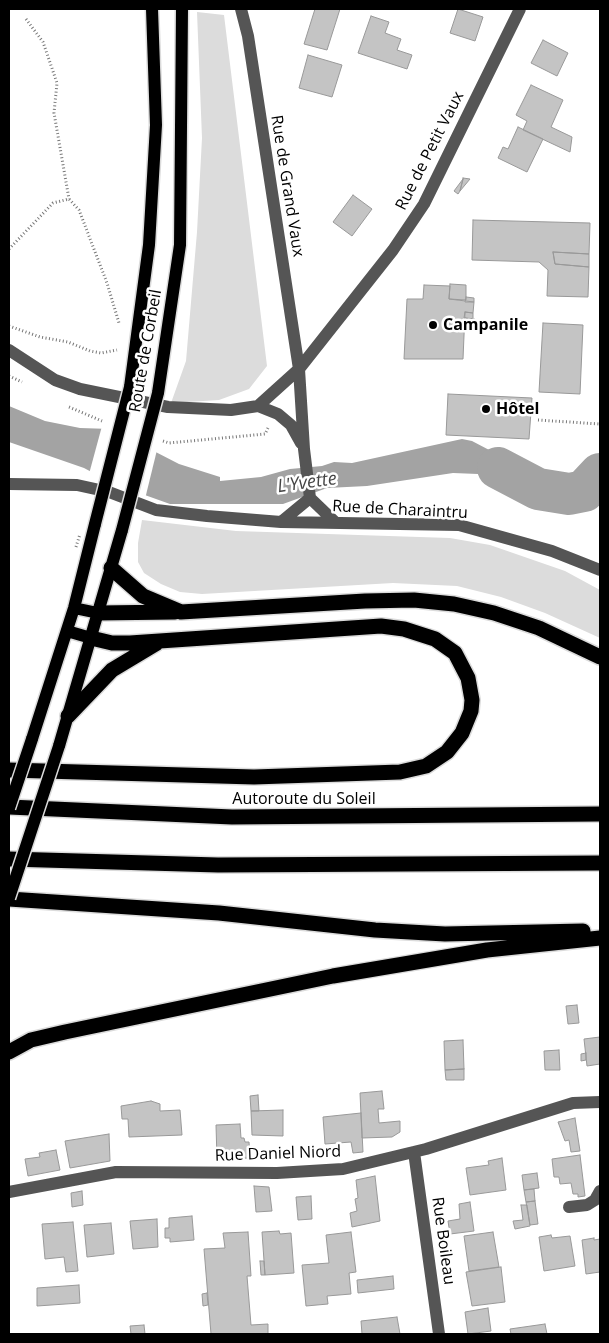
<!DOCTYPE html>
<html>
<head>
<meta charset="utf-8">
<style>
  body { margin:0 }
  #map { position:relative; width:609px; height:1343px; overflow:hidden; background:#fff; font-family:"Open Sans",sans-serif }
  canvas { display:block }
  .frame { position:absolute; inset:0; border:10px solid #000; pointer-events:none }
</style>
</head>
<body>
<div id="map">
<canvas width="609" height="1343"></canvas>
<div class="frame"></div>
</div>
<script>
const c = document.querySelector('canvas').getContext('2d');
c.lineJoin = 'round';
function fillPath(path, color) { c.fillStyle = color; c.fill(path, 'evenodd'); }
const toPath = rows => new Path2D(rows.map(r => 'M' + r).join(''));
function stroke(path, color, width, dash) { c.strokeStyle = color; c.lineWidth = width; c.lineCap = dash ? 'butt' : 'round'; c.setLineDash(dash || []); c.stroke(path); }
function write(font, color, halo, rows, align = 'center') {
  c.font = font + ' "Open Sans",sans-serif'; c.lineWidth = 5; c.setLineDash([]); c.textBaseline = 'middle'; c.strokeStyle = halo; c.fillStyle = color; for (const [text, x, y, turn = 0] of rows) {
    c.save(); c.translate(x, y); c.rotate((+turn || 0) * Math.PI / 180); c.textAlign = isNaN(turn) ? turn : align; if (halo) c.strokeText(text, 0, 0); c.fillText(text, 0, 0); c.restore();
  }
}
const green = toPath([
  [197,12,224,15,267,366,249,389,219,400,171,403,186,361,197,232,202,138],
  [142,520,236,531,450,538,490,545,565,571,600,590,600,638,545,613,501,597,457,586,393,583,202,594,180,592,161,584,144,573,138,562,138,543]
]);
const water = toPath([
  [9,406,45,421,80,428,111,429,179,464,220,477,220,481,261,477,290,469,322,466,334,462,352,463,462,439,472,441,537,475,551,492,547,510,478,474,453,473,367,486,327,488,283,504,170,504,114,484,84,468,9,442]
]);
const pier = toPath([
  [102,426,111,427,157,450,145,499,112,486,89,474]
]);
const river = toPath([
  [498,468,538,489,569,494,584,491,600,474]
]);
const building = toPath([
  [315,9,340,9,327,50,304,44,315,9],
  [458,9,483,17,475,41,450,33,458,9],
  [371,16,389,22,385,33,401,39,397,50,412,55,407,69,358,53,371,16],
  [543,40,568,53,557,76,531,63,543,40],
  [308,55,342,65,332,97,299,88,308,55],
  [531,85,563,100,551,127,572,137,570,152,523,130,527,121,516,115,531,85],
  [518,127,543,139,527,172,498,158,503,147,508,149,518,127],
  [463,178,470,179,460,191,463,179,463,178],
  [463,179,460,191,458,194,454,191,463,179],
  [353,195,372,209,352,236,333,222,353,195],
  [473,220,590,223,589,254,553,252,555,264,589,267,588,297,547,296,548,270,539,262,472,260,473,220],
  [553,252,589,254,589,267,555,264,553,252],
  [450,284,466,285,466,300,449,299,450,284],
  [424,285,450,286,449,299,474,302,473,313,465,312,463,359,404,359,407,299,423,299,424,285],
  [466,297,474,298,474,302,465,302,466,297],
  [465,312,473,313,473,319,464,318,465,312],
  [465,318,475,319,475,325,464,324,465,318],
  [543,323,583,325,580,394,539,392,543,323],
  [448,394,532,398,529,439,446,435,448,394],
  [577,1005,579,1023,568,1024,566,1006,577,1005],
  [600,1037,600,1064,587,1066,584,1039,600,1037],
  [463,1040,464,1069,445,1070,444,1041,463,1040],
  [559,1050,560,1070,545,1070,544,1051,559,1050],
  [586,1053,586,1060,581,1061,581,1054,586,1053],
  [464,1069,464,1080,446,1080,445,1070,464,1069],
  [382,1091,384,1109,378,1109,379,1123,400,1121,400,1132,392,1137,362,1138,360,1093,382,1091],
  [258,1095,259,1111,251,1111,250,1096,258,1095],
  [151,1101,160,1104,160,1111,180,1110,182,1135,129,1137,128,1119,122,1119,121,1106,151,1101],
  [283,1110,283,1136,252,1135,251,1111,283,1110],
  [361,1113,363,1152,353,1153,351,1142,325,1144,323,1117,361,1113],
  [575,1118,580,1151,571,1152,569,1140,565,1141,558,1122,575,1118],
  [240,1124,241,1138,244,1138,245,1142,249,1142,250,1158,217,1159,216,1125,240,1124],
  [109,1134,110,1161,70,1168,65,1141,109,1134],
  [56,1150,60,1170,28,1176,25,1159,40,1157,39,1153,56,1150],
  [580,1155,585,1196,578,1197,578,1194,573,1194,571,1183,560,1184,559,1177,554,1177,552,1159,580,1155],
  [502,1158,506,1190,470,1195,466,1168,489,1165,488,1161,502,1158],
  [537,1173,539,1188,524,1190,522,1175,537,1173],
  [375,1176,380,1221,352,1227,350,1213,357,1211,355,1199,358,1198,356,1180,375,1176],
  [254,1186,269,1187,272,1211,256,1212,254,1186],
  [534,1189,535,1201,526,1202,524,1190,534,1189],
  [82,1191,83,1205,72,1207,71,1193,82,1191],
  [311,1196,312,1219,298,1220,296,1197,311,1196],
  [535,1201,538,1224,530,1225,526,1202,535,1201],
  [470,1202,474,1231,450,1234,448,1221,460,1219,459,1204,470,1202],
  [521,1205,527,1205,530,1226,515,1229,513,1221,523,1220,521,1205],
  [192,1216,194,1240,170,1242,170,1238,165,1238,165,1228,169,1228,169,1218,192,1216],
  [157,1219,158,1247,133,1249,130,1221,157,1219],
  [73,1222,78,1271,66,1272,64,1257,45,1259,42,1224,73,1222],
  [111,1223,114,1254,87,1257,84,1225,111,1223],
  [279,1231,280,1234,291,1233,294,1273,265,1275,262,1232,279,1231],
  [248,1232,251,1276,247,1276,251,1325,268,1324,268,1334,211,1334,204,1249,225,1248,223,1233,248,1232],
  [351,1232,356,1272,349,1273,351,1294,327,1296,328,1304,306,1306,302,1265,329,1263,326,1235,351,1232],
  [493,1232,499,1267,469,1271,464,1236,493,1232],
  [551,1235,552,1238,570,1236,575,1266,544,1271,539,1237,551,1235],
  [594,1238,594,1240,600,1239,600,1272,586,1274,582,1240,594,1238],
  [260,1261,264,1261,265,1275,261,1275,260,1261],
  [501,1267,505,1302,472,1306,466,1272,501,1267],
  [393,1276,394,1289,358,1293,357,1280,393,1276],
  [79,1285,80,1303,37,1306,37,1288,79,1285],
  [207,1293,208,1305,203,1306,202,1294,207,1293],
  [488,1308,491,1331,468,1334,465,1312,488,1308],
  [397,1317,400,1334,362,1334,361,1321,397,1317],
  [545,1324,547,1334,511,1334,510,1329,545,1324],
  [144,1325,145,1334,131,1334,130,1326,144,1325]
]);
const path = toPath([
  [26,19,43,42,57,83,54,113,69,199],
  [9,249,53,203,69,199,79,210,107,283,119,323],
  [9,326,40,337,68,342,90,351,101,353,117,350],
  [9,376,22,382],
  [69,407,102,421],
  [538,420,600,424],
  [163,441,169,443,265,434,268,428]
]);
const minor = toPath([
  [241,9,248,36,299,369,304,449,310,498,335,522],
  [9,350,55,380,80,389,168,407,231,410,258,406,278,414,291,425,301,443],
  [258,406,299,369,393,250,424,204,520,9],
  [9,484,77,485,109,492,156,510,207,516,281,522,459,525,552,551,600,570],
  [281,522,310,498],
  [414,1152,439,1334],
  [9,1192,116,1172,277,1173,343,1169,426,1149,573,1103,600,1102],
  [569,1207,587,1205,595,1200,600,1191]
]);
const major = toPath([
  [130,387,149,245,156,125,152,9],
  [158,393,180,245,182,9],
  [74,608,98,613],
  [67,631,91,638],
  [32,739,74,608,95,524],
  [59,746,122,530]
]);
const highway = toPath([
  [111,568,143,596,181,612,365,601,414,600,454,604,494,613,539,628,600,657],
  [98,613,175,612],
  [68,716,112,670,157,643],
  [9,770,254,777,400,772,426,766,447,752,462,733,471,711,472,700,468,678,455,653,435,639,404,629,381,626,130,643,112,643,91,638],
  [9,807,232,817,600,814],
  [9,859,218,865,600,863],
  [9,899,219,913,375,930,445,934,583,931],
  [9,1052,31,1040,65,1032,333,976,487,950,600,938]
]);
const pathBridge = toPath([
  [76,547,80,534]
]);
const majorBridge = toPath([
  [95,524,130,387],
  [122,530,158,393],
  [9,808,32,739],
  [9,898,59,746]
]);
const markers = [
  [433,325,5,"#000"],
  [486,409,5,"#000"]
];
const streetNames = [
  ["Rue de Petit Vaux",430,151,-63],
  ["Rue de Grand Vaux",287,186,81],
  ["Route de Corbeil",146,351,-80],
  ["Rue de Charaintru",400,510,3],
  ["Autoroute du Soleil",304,799],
  ["Rue Daniel Niord",278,1154,-2],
  ["Rue Boileau",443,1241,82]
];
const poiNames = [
  ["Campanile",443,325],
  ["Hôtel",496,409]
];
const waterNames = [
  ["L'Yvette",307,483,-8]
];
fillPath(green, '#dcdcdc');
fillPath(water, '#a3a3a3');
fillPath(pier, '#fff');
stroke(river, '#a3a3a3', 42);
fillPath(building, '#c4c4c4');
stroke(building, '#999', 1);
stroke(major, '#dbdbdb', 15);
stroke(highway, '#dbdbdb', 18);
stroke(path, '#777', 3, [1, 2.5]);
stroke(minor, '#555', 12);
stroke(major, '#000', 12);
stroke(highway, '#000', 15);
stroke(majorBridge, '#dbdbdb', 15, []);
stroke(pathBridge, '#777', 3, [1, 2.5]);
stroke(majorBridge, '#000', 12);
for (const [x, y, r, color] of markers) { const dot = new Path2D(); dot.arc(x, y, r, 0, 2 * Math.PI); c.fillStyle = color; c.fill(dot); stroke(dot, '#fff', 2); }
write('16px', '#000', '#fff', streetNames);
write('bold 16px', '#000', '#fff', poiNames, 'left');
write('italic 18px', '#444', '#fff', waterNames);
</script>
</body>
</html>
